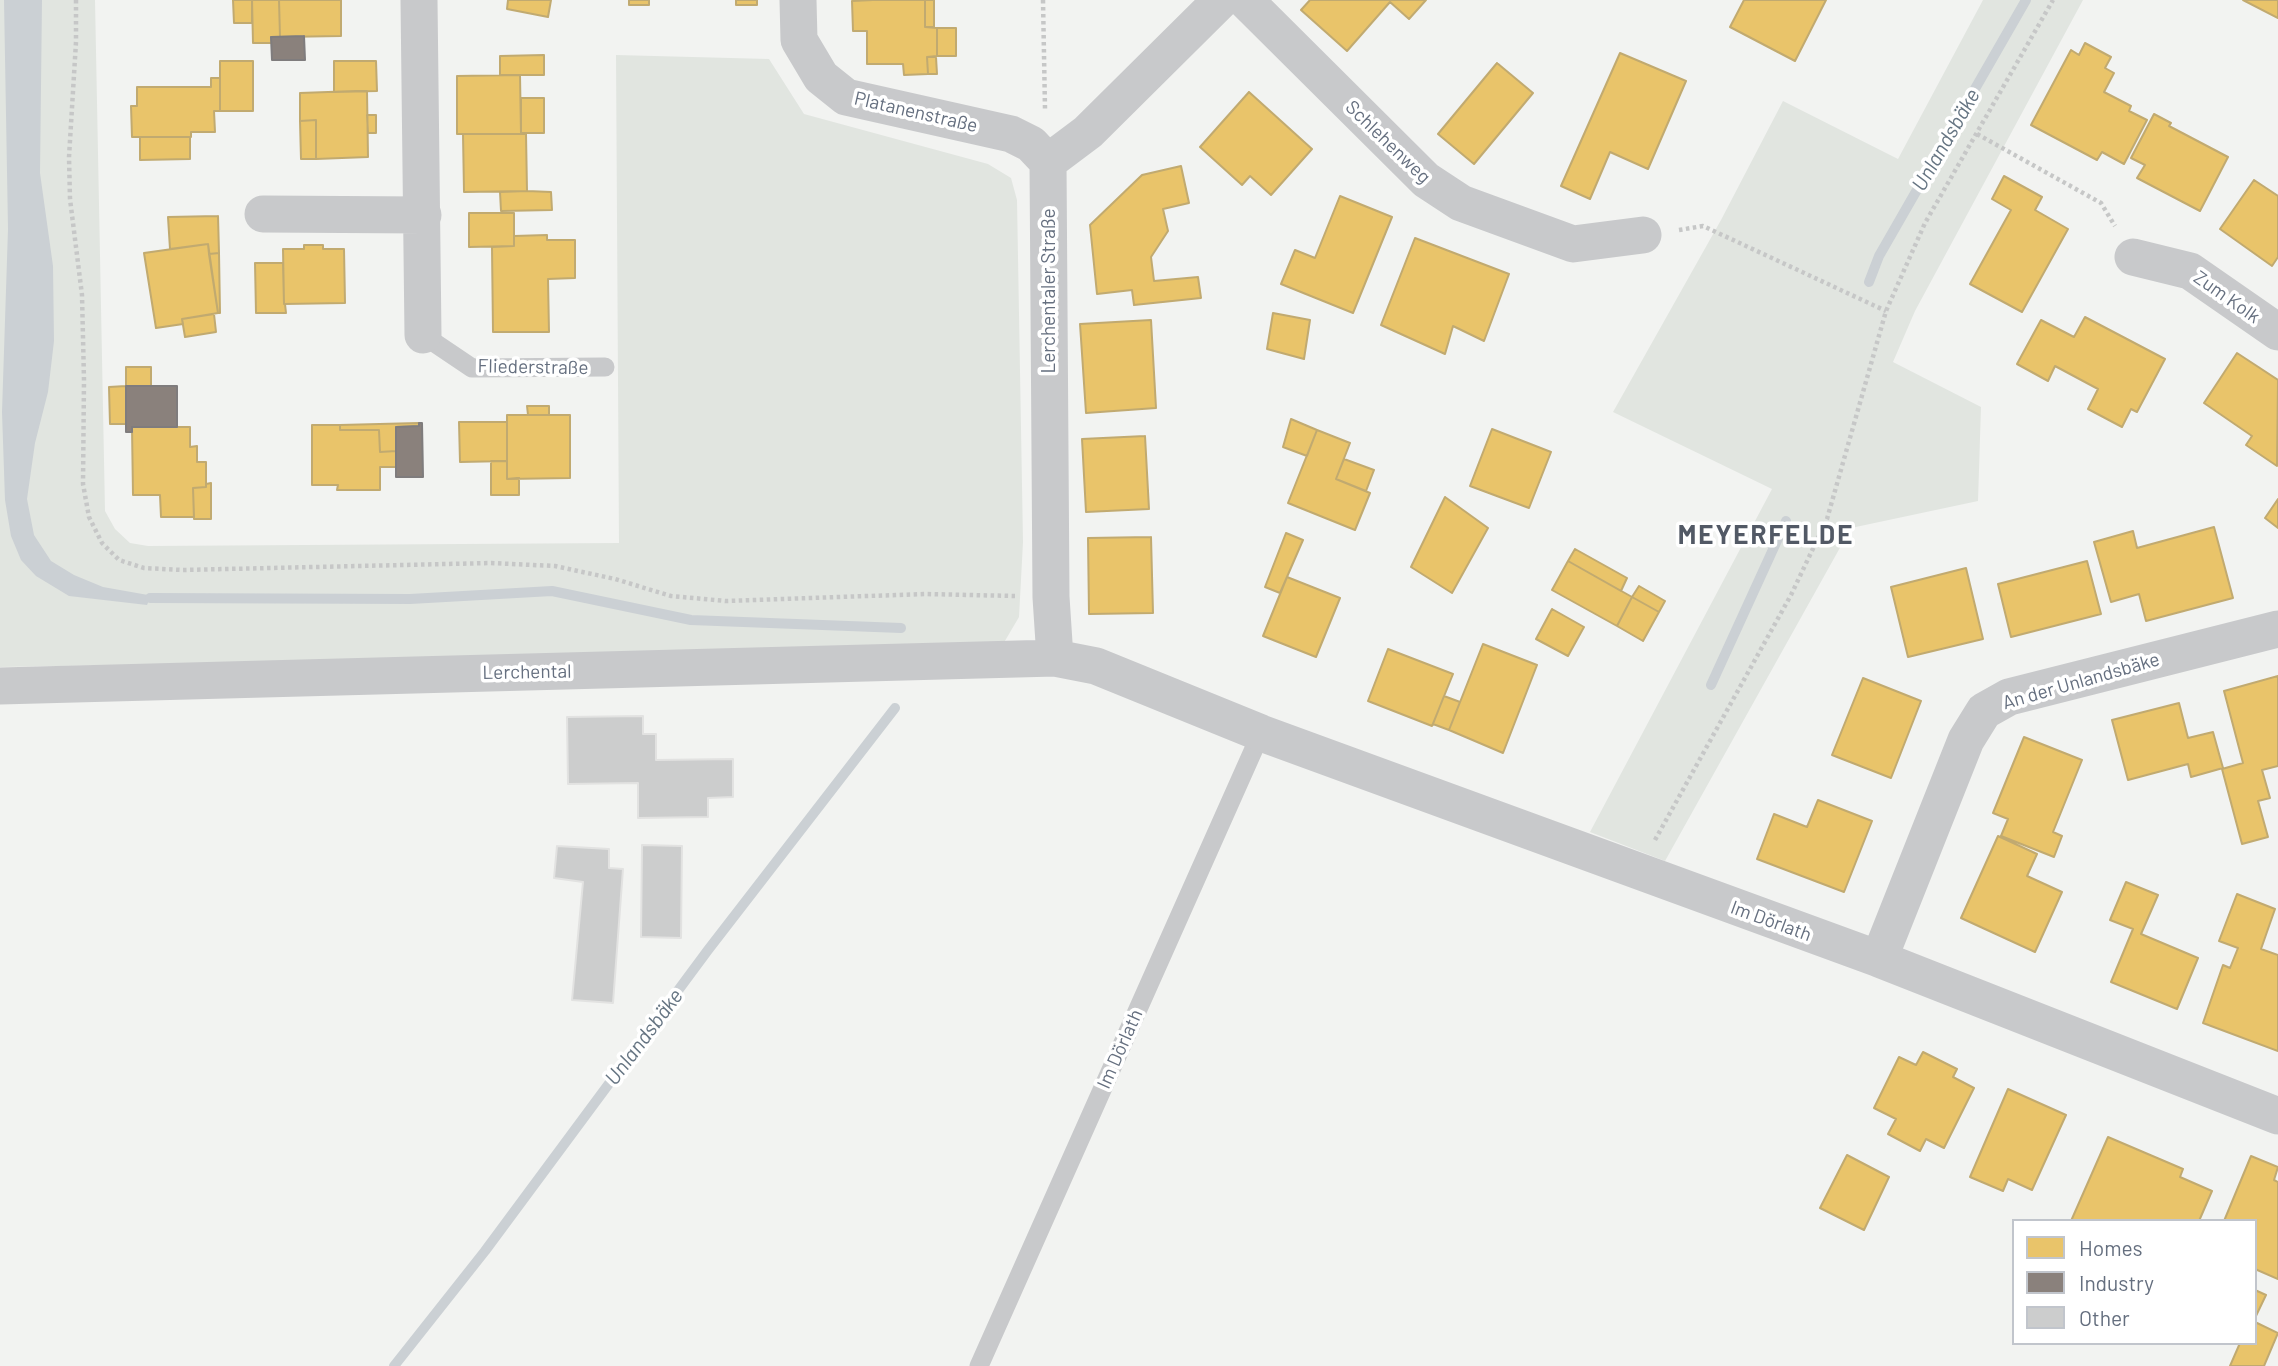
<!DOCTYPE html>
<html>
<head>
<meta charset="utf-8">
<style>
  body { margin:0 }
  #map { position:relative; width:2278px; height:1366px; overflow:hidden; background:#f2f3f1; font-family:Barlow,sans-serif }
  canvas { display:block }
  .legend { position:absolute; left:2012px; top:1219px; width:245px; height:126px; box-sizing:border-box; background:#fff; border:2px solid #c1c5cc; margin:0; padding:9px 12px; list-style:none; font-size:21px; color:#656f7f }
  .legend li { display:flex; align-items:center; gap:14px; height:35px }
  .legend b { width:35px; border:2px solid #c1c5cc }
</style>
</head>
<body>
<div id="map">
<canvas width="2278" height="1366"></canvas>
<ul class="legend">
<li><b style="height:19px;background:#e9c46a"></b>Homes</li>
<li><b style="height:19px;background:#8a817c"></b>Industry</li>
<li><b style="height:19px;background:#cccdcd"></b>Other</li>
</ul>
</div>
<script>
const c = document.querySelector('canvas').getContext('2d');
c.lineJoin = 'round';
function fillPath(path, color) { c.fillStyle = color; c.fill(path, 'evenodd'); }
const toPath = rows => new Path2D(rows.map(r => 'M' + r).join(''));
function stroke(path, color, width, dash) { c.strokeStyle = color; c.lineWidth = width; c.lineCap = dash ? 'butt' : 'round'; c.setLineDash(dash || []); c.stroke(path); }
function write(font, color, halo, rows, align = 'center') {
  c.font = font + ' Barlow,sans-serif'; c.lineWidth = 7; c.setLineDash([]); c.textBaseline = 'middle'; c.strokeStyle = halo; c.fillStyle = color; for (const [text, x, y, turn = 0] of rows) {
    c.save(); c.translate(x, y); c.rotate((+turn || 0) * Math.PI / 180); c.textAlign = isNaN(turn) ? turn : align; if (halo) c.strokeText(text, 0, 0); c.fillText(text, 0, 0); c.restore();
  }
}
const green = toPath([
  [0,0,95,0,105,511,115,529,130,543,148,546,619,543,616,55,769,59,804,114,988,164,1011,178,1017,200,1023,542,1019,617,999,651,0,667],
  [1983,0,2083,0,1915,311,1893,362,1981,407,1978,501,1851,528,1665,861,1590,832,1772,489,1613,412,1721,220,1783,101,1898,159]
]);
const water = toPath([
  [4,0,42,0,40,173,53,266,54,341,48,392,35,443,27,499,34,535,51,561,74,575,103,587,148,595,150,598,147,605,69,596,36,576,21,560,11,536,5,500,2,412,8,229]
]);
const homes = toPath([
  [233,0,252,0,252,23,234,23,233,0],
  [252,0,279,0,280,37,271,37,272,43,253,43,252,0],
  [279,0,341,0,341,36,280,37,279,0],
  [508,0,551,0,548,17,507,9,508,0],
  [629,0,649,0,649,5,629,5,629,0],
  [736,0,757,0,757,5,736,5,736,0],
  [873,0,925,0,925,27,937,28,937,56,927,57,928,74,904,75,903,64,867,64,867,31,853,31,852,1,873,0],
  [925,0,934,0,934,27,925,27,925,0],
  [1310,0,1426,0,1409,19,1390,2,1347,51,1301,10,1310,0],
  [1744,0,1826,0,1795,61,1730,27,1744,0],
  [2243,0,2278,0,2278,18,2243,0],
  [937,28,956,28,956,56,937,56,937,28],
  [2085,43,2111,57,2105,68,2114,73,2104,92,2131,106,2129,111,2147,120,2124,164,2102,152,2097,160,2031,125,2071,50,2079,55,2085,43],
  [1620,53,1686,81,1648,169,1610,152,1590,199,1561,186,1620,53],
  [544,55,544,75,500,75,500,56,544,55],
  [927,57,936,57,937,74,928,74,927,57],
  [220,61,253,61,253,111,220,111,220,61],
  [334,61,376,61,377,91,334,92,334,61],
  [1497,63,1533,93,1474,164,1438,134,1497,63],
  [520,75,521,134,457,134,457,76,520,75],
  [211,78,220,78,220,111,214,111,215,132,191,132,191,137,132,137,131,106,137,106,137,87,211,87,211,78],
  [356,91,367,91,368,157,316,159,316,120,300,121,300,93,356,91],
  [1249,92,1312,149,1271,195,1250,176,1242,185,1200,147,1249,92],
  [521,98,544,98,544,133,521,133,521,98],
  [2154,114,2171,123,2169,126,2228,157,2200,211,2137,178,2145,165,2131,158,2154,114],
  [367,115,376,115,376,133,368,133,367,115],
  [316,120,316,159,301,159,300,121,316,120],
  [463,134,526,134,527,191,464,192,463,134],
  [140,137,190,137,190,159,140,160,140,137],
  [1181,166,1189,203,1163,209,1168,231,1151,257,1154,281,1198,277,1201,298,1134,305,1132,290,1097,294,1090,225,1142,175,1181,166],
  [2004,176,2042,197,2035,210,2068,229,2022,312,1970,284,2011,210,1992,199,2004,176],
  [2254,180,2278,196,2278,257,2272,266,2220,229,2254,180],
  [527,191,551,192,552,210,501,211,500,192,527,191],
  [1340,196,1392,217,1353,313,1281,284,1295,250,1315,258,1340,196],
  [469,213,514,213,514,246,469,247,469,213],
  [218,216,219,253,209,254,208,244,170,249,168,217,218,216],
  [547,235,547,240,575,240,575,278,548,279,549,332,493,332,492,247,514,246,514,236,547,235],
  [1415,238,1509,274,1484,341,1453,326,1445,354,1381,325,1415,238],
  [208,244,218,313,182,319,183,324,156,328,144,253,208,244],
  [304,245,323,245,323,249,344,249,345,303,284,304,283,249,304,249,304,245],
  [219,253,220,313,218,313,209,254,219,253],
  [255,263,283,263,284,304,285,304,286,313,256,313,255,263],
  [1273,313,1310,320,1304,359,1267,349,1273,313],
  [214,314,216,332,185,337,182,319,214,314],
  [2085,317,2165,359,2137,412,2131,409,2122,427,2088,409,2098,389,2055,366,2048,381,2017,364,2041,320,2074,337,2085,317],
  [1151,320,1156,408,1086,413,1080,324,1151,320],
  [2237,353,2278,380,2277,466,2246,445,2252,436,2204,403,2237,353],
  [126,367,151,367,151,386,126,386,126,367],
  [126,386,126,424,110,424,109,387,126,386],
  [527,406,549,406,549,415,528,415,527,406],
  [507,415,570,415,570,478,507,479,507,415],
  [1291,419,1317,430,1307,456,1283,447,1291,419],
  [459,422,507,422,507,461,460,462,459,422],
  [419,423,419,426,396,427,396,451,380,452,379,430,340,430,340,425,419,423],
  [312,425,340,425,340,430,379,430,380,452,396,451,396,467,380,467,380,490,337,490,338,485,312,485,312,425],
  [132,427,190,427,190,447,197,446,197,462,206,462,206,487,193,488,194,517,161,517,160,495,133,495,132,427],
  [1492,429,1551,452,1529,508,1470,486,1492,429],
  [1317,430,1350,443,1336,479,1370,493,1355,530,1288,503,1317,430],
  [1145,436,1149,509,1086,512,1082,439,1145,436],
  [1344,459,1374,470,1366,491,1336,479,1344,459],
  [491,461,507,461,507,479,519,478,519,495,491,495,491,461],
  [211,483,211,519,194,519,193,488,206,487,206,484,211,483],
  [1445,497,1488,528,1452,593,1411,567,1445,497],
  [2278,499,2278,528,2265,518,2278,499],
  [2214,527,2233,598,2146,621,2139,594,2111,602,2094,542,2133,531,2137,548,2214,527],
  [1286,533,1303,540,1280,593,1265,587,1286,533],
  [1151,537,1153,613,1089,614,1088,538,1151,537],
  [1575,549,1627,578,1621,591,1568,561,1575,549],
  [1568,561,1632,597,1617,626,1552,590,1568,561],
  [2087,561,2101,614,2011,637,1998,584,2087,561],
  [1966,568,1983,639,1908,657,1891,587,1966,568],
  [1287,577,1340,598,1316,657,1263,636,1287,577],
  [1639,586,1665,601,1659,612,1632,597,1639,586],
  [1632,597,1659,612,1643,641,1617,626,1632,597],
  [1552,609,1584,627,1568,656,1536,639,1552,609],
  [1483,644,1537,665,1503,753,1449,730,1483,644],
  [1388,649,1453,674,1432,726,1368,701,1388,649],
  [2278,676,2278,766,2262,770,2270,798,2258,801,2268,837,2242,844,2222,769,2243,763,2224,691,2278,676],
  [1863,678,1921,701,1891,778,1832,755,1863,678],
  [1444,696,1460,702,1449,730,1433,724,1444,696],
  [2179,703,2188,738,2213,732,2223,768,2191,777,2188,764,2128,780,2112,720,2179,703],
  [2024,737,2082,760,2053,832,2062,836,2054,857,2001,836,2008,819,1993,813,2024,737],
  [1818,800,1872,821,1844,892,1757,859,1774,814,1807,827,1818,800],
  [1998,836,2037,854,2027,876,2062,892,2035,952,1961,918,1998,836],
  [2126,882,2158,895,2141,934,2198,958,2177,1009,2111,982,2133,929,2110,920,2126,882],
  [2237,894,2275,909,2261,949,2278,955,2278,1051,2203,1023,2223,965,2230,968,2238,948,2219,941,2237,894],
  [1923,1052,1957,1069,1953,1077,1974,1088,1944,1148,1926,1139,1920,1151,1888,1134,1896,1119,1874,1108,1899,1057,1916,1065,1923,1052],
  [2008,1089,2066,1115,2032,1190,2008,1179,2003,1191,1970,1177,2008,1089],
  [2108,1137,2183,1169,2180,1177,2212,1191,2199,1221,2071,1221,2108,1137],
  [1847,1155,1889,1177,1864,1230,1820,1208,1847,1155],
  [2251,1156,2278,1167,2274,1180,2278,1182,2278,1279,2255,1269,2255,1221,2224,1221,2251,1156],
  [2255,1290,2266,1295,2255,1318,2255,1290],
  [2255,1322,2278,1333,2264,1366,2230,1366,2240,1343,2255,1343,2255,1322]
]);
const industry = toPath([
  [304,36,305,60,272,60,271,37,304,36],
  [126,386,177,386,177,427,132,427,132,432,126,432,126,386],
  [419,423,422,423,423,477,396,477,396,427,419,426,419,423]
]);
const stream = toPath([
  [1869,282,1879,256,2026,0],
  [150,598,410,599,552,591,691,620,901,628],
  [1711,685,1786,521],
  [394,1366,485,1251,708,950,895,708]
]);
const building = toPath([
  [643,716,643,734,656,734,656,760,733,759,733,797,708,798,708,817,638,818,638,783,568,784,567,717,643,716],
  [642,845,682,846,681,938,641,937,642,845],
  [557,846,609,849,609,868,623,869,613,1003,572,1000,583,882,554,878,557,846]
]);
const path = toPath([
  [76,0,76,42,69,157,70,199,82,295,84,380,83,484,89,517,102,543,119,560,144,568,182,570,491,563,555,566,615,579,671,596,726,601,925,594,1015,596],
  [1043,0,1045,109],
  [1977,134,2101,203,2115,226],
  [1679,230,1703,226,1886,311],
  [1655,840,1791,595,1827,519,1886,311,1925,223,2053,0]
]);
const lane = toPath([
  [423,335,472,368,605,367],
  [979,1366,1261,733]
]);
const street = toPath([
  [419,0,423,335],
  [798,0,799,40,821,77,846,97,1011,134,1031,144,1048,162],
  [1245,0,1426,180,1461,203,1573,244,1643,235],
  [1048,162,1051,597,1055,658],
  [1048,162,1088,132,1221,0],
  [263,214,423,215],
  [2133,257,2190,271,2278,332],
  [0,686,1055,658,1096,666,1261,733,1879,959,2278,1116],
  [1879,959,1966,740,1984,711,2009,697,2278,629]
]);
const streetNames = [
  ["Platanenstraße",916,112,13],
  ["Schlehenweg",1388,142,44],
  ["Lerchentaler Straße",1049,291,-90],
  ["Zum Kolk",2227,297,35],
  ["Fliederstraße",533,367,1],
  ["Lerchental",527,672,-1],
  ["An der Unlandsbäke",2081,681,-16],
  ["Im Dörlath",1771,921,20],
  ["Im Dörlath",1120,1049,-66]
];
const waterNames = [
  ["Unlandsbäke",1946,140,-60],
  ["Unlandsbäke",644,1037,-53]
];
const districtNames = [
  ["MEYERFELDE",1766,535]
];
fillPath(green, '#e1e5e0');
fillPath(water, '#cbd0d4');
fillPath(homes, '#e9c46a');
stroke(homes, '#c1aa70', 2);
fillPath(industry, '#8a817c');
stroke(industry, '#7f7c7d', 2);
stroke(stream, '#cbd0d4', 10);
fillPath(building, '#cccdcd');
stroke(building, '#e2e2e1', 2);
stroke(path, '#c6c7c7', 4.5, [3.5, 3.5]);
stroke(lane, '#c8c9cb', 19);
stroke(street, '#c8c9cb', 37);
write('19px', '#656f7f', '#fff', streetNames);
write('italic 21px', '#667583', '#fff', waterNames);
c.letterSpacing = '2px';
write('bold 26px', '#525965', '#fff', districtNames);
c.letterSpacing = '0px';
</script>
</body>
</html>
